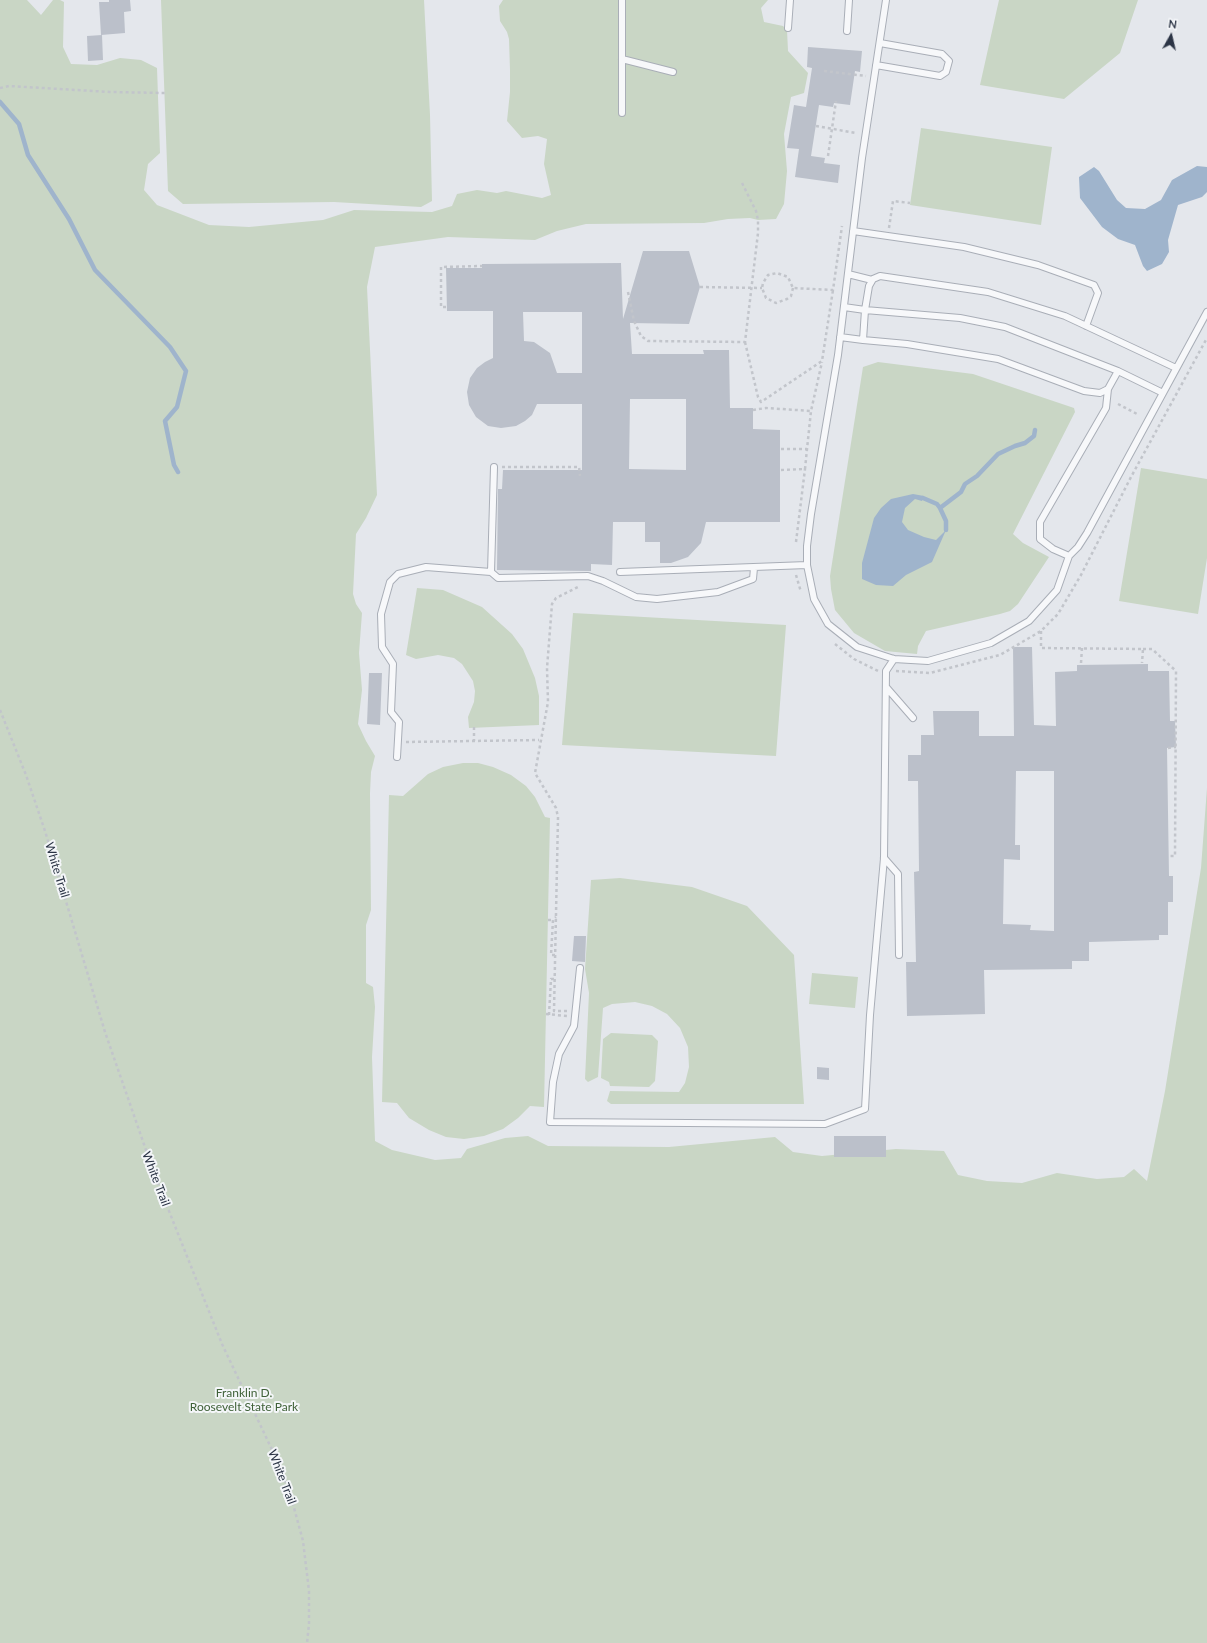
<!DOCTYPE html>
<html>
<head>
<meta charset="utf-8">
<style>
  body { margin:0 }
  #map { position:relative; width:1207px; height:1643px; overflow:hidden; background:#e4e7ec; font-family:Lato,sans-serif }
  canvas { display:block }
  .north { position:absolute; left:1151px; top:16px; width:40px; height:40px; -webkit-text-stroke:3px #f4f6f9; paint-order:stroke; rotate:8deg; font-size:11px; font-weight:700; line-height:16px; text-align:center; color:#2b3445 }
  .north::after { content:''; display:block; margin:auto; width:14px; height:18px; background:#2b3445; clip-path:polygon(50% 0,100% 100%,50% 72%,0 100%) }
</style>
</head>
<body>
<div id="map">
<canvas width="1207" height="1643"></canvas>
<div class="north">N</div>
</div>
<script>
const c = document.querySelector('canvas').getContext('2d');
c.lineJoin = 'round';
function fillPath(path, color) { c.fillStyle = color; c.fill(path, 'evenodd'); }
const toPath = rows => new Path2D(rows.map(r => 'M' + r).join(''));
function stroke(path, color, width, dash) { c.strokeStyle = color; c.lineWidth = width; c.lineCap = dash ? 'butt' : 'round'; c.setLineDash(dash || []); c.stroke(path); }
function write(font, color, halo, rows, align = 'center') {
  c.font = font + ' Lato,sans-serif'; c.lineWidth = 4; c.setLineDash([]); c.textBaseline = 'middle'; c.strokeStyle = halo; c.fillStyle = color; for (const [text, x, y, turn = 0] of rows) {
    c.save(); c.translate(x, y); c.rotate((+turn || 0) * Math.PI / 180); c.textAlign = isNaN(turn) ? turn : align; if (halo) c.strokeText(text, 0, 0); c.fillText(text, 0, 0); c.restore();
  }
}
const green = toPath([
  [0,0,27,0,41,15,53,0,60,0,64,2,63,47,71,64,97,65,120,58,141,60,157,68,160,153,148,164,144,190,157,205,209,225,249,227,323,220,354,210,432,212,452,206,457,194,477,190,497,193,506,191,542,198,551,195,544,164,547,139,538,136,522,138,507,121,510,92,510,70,509,39,507,32,500,21,499,6,503,0,768,0,761,8,764,22,783,26,787,30,788,51,808,73,804,93,791,97,784,134,787,171,784,204,776,219,758,220,750,218,728,219,704,223,586,224,557,231,535,240,448,237,375,247,367,287,377,495,366,518,356,534,353,594,356,604,362,613,359,653,362,690,358,724,366,741,375,756,371,772,370,793,371,910,366,925,366,983,373,987,375,1007,372,1057,375,1141,392,1150,435,1160,461,1158,467,1149,505,1138,528,1136,548,1146,669,1147,775,1137,793,1152,822,1156,896,1149,944,1151,958,1175,987,1181,1022,1183,1057,1173,1097,1179,1124,1177,1134,1169,1147,1181,1165,1091,1201,868,1207,788,1207,1643,0,1643],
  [161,0,424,0,430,115,432,201,421,207,334,202,183,204,168,191],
  [999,0,1138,0,1120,53,1064,99,980,85],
  [921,128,1052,147,1041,225,910,205],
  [878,362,973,374,1074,408,1075,412,1013,534,1023,543,1049,557,1018,604,1010,611,1000,614,926,631,918,646,917,654,885,651,854,633,835,610,831,589,830,576,863,367],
  [1141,468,1207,479,1207,558,1198,614,1119,601],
  [417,588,443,590,482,607,512,634,523,649,535,678,539,696,539,725,469,728,468,717,474,702,475,691,473,681,462,664,454,658,438,655,416,659,406,655],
  [573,613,786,625,776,756,562,745],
  [463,763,478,763,493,767,511,775,526,786,535,797,545,817,550,818,544,1107,530,1106,518,1118,503,1129,484,1136,464,1139,446,1137,429,1130,409,1118,397,1103,382,1102,389,795,403,796,428,774,443,767],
  [620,878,692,887,747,906,794,955,804,1104,611,1104,607,1101,610,1091,679,1092,685,1083,689,1067,688,1047,680,1028,667,1014,652,1006,635,1002,612,1004,603,1008,598,1077,588,1082,585,1079,589,993,585,969,591,880],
  [812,973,858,977,855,1008,809,1004],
  [611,1033,652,1035,658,1041,655,1081,649,1087,610,1086,609,1082,601,1078,603,1039]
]);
const water = toPath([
  [1197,166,1207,167,1207,192,1202,197,1178,205,1168,240,1169,252,1162,264,1147,271,1143,266,1135,245,1118,239,1102,227,1080,198,1079,177,1094,167,1099,171,1117,200,1126,208,1145,209,1161,200,1172,180],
  [913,494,924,496,922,501,915,499,905,508,902,522,908,530,924,537,936,540,946,530,932,562,906,575,893,586,876,585,862,579,862,563,874,518,881,508,891,499]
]);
const stream = toPath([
  [0,102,19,124,28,155,69,219,95,270,170,347,186,371,177,407,165,421,174,465,178,472],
  [923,498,937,504,940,508,946,521,946,530],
  [940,508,961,492,965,484,977,476,998,454,1015,446,1025,443,1034,436,1035,430]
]);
const building = toPath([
  [109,0,130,0,131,11,124,12,125,33,101,35,99,2,109,2],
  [102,35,103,60,88,61,87,36],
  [808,47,862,51,860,72,855,71,850,105,834,103,833,107,819,105,811,156,825,158,824,163,840,165,838,183,795,177,799,149,787,148,794,105,806,107,812,68,807,67],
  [643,251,689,251,700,287,689,324,630,323,632,354,704,354,703,350,729,350,730,408,753,408,753,429,780,430,780,522,706,522,701,543,688,557,671,563,660,563,660,542,645,542,645,522,613,522,612,565,591,564,591,571,497,570,498,489,502,489,503,470,582,470,582,404,537,404,532,415,525,421,516,426,501,428,488,426,476,417,469,405,467,392,470,378,477,368,485,362,493,358,493,311,447,311,446,268,482,268,482,264,621,263,623,319],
  [523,312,582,312,582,373,557,373,550,353,534,342,524,341],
  [630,399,686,399,686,470,629,469],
  [1013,647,1032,647,1034,725,1056,726,1055,672,1077,671,1077,665,1148,664,1148,671,1169,671,1170,721,1175,721,1176,747,1167,748,1169,876,1173,876,1173,902,1168,902,1168,935,1159,935,1159,940,1089,942,1089,961,1072,961,1072,969,984,970,985,1014,907,1016,906,962,916,962,914,872,919,871,918,781,908,781,908,755,921,755,921,735,934,735,933,711,979,711,979,736,1014,736],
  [1016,771,1054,771,1054,931,1030,930,1031,925,1003,924,1004,859,1020,860,1020,845,1015,845],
  [369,673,382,673,380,725,367,724],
  [574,936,586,936,585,962,572,961],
  [817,1067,829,1068,829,1080,817,1079],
  [834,1136,886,1136,886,1157,834,1157]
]);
const path = toPath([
  [824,71,866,76],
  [0,88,9,86,110,92,165,93],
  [816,126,856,133],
  [828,156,836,101],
  [889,228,893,201,910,203],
  [700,287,762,288],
  [793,288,791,296,787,299,776,303,766,298,762,288,763,283,768,275,777,273,788,277,793,288,833,290,842,226],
  [628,292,634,321,641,336,648,341,745,342,758,233,758,220,756,211,742,183],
  [446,307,441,307,441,267,482,266],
  [745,342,758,397,761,402,822,361,833,290],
  [1118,404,1139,415],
  [753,410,766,408,811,411,822,362],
  [781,449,807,449,811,411],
  [502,467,579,467,580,476],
  [781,470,805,469,807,449],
  [796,542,805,469],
  [796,575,801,592],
  [1041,631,1041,648,1143,649,1142,663],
  [835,644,854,659,878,671],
  [1143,649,1152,649,1176,671,1175,856,1168,856],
  [1081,663,1082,648],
  [896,671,930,673,1000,655,1041,631,1058,614,1081,575,1131,477,1207,338],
  [0,710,26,775,45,831,105,1032,155,1176,222,1344,274,1454,290,1493,303,1541,309,1591,309,1624,307,1643],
  [474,727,474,741],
  [406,742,539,740],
  [1168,748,1176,747],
  [548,920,553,920],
  [555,955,551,955,553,920,556,917],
  [567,1011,554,1011,558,817,556,808,535,773,548,702,547,668,552,604,556,598,578,587],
  [546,1014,567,1016],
  [549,1015,551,979,555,979]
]);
const lane = toPath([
  [622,0,622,113],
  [886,0,862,158,838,355,811,514,807,546,807,565,814,599,828,624,857,647,894,659,928,661,991,643,1029,621,1057,590,1069,556,1078,547,1087,533,1163,393],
  [788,28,790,0],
  [847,31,849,0],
  [622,59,673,72],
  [876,65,940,76,946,72,949,61,942,54,880,43],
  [853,231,964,247,1038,265,1094,285,1098,293,1086,326],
  [848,274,872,280],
  [844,307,865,310,863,340,907,344,998,359,1084,391,1100,393,1108,389,1118,371,1005,327,960,318,865,310,869,286,873,279,880,276,988,292,1065,316,1176,368],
  [840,337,863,340],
  [1118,371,1163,393,1207,312],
  [1069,556,1053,549,1040,539,1040,522,1106,408,1108,389],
  [491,572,494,467],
  [620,572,807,565],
  [886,687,913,718],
  [397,757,399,722,391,712,393,664,382,647,381,614,390,582,398,574,426,567,491,572,498,578,588,576,603,581,636,597,657,599,718,592,753,579,754,568],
  [884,858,898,874,899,955],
  [580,968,574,1026,559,1054,553,1082,550,1122,825,1124,865,1109,870,1015,884,858,886,671,894,659]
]);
const streetNames = [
  ["White Trail",57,870,73],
  ["White Trail",156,1179,69],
  ["White Trail",282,1477,69]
];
const parkNames = [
  ["Franklin D.",244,1393],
  ["Roosevelt State Park",244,1407]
];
fillPath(green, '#c9d6c5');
fillPath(water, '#9fb4cc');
stroke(stream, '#9fb4cc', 4.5);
fillPath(building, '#bbc0ca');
stroke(lane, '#a9aeb7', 8);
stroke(path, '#c2c5cb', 2.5, [3, 3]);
stroke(lane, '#f7f8fa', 6);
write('12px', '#2b3445', '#f4f6f9', streetNames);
write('12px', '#3f6138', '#f4f6f9', parkNames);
</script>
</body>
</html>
